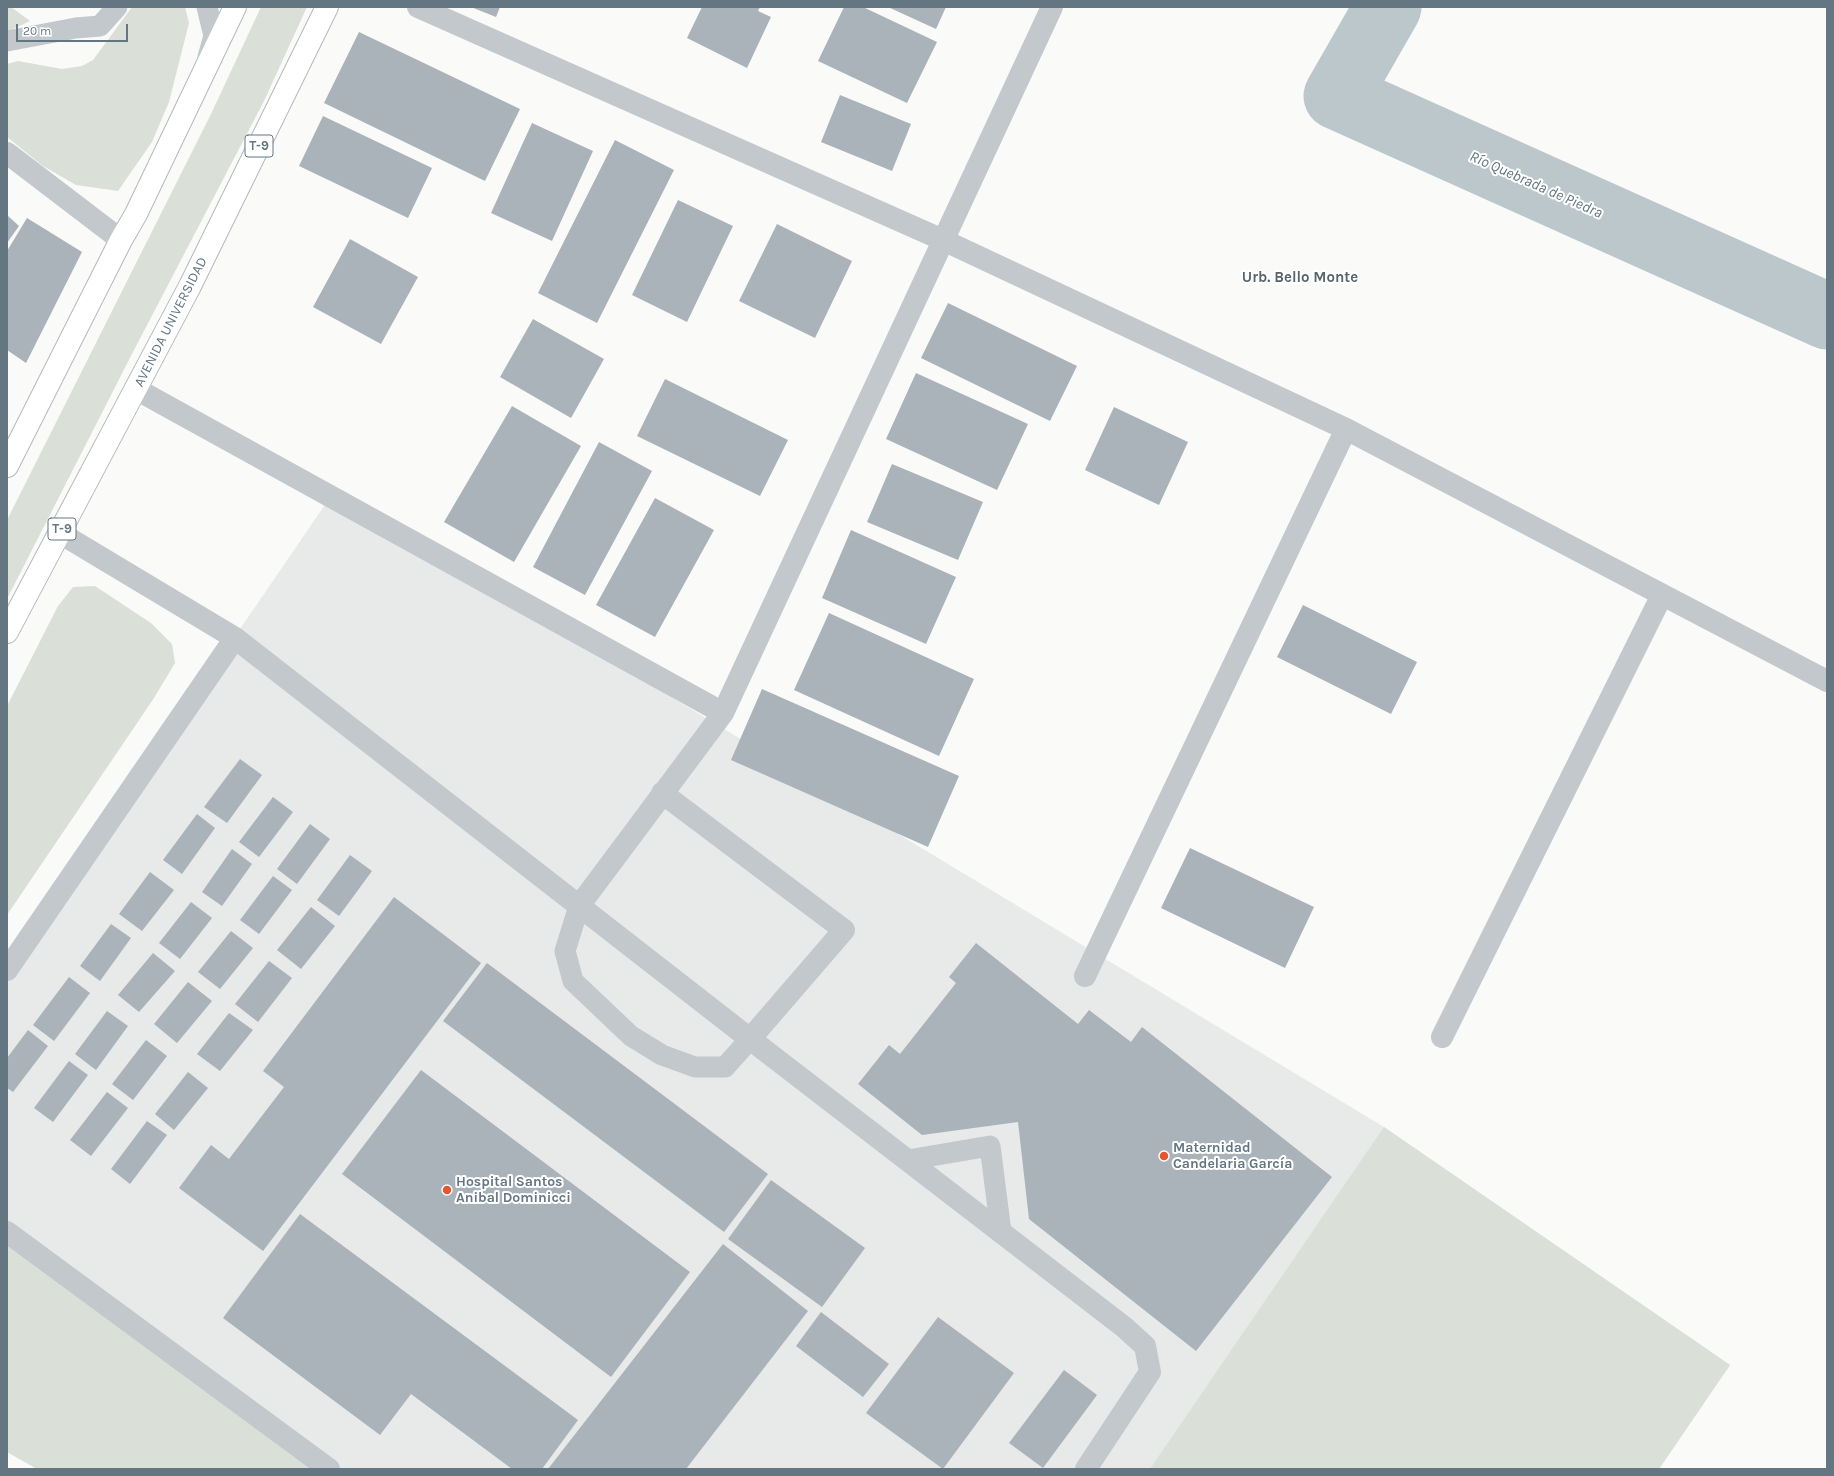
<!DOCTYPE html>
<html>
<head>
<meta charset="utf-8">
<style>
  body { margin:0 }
  #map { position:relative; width:1834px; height:1476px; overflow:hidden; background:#fafaf8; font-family:Karla,sans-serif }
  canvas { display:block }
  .frame { position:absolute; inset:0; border:8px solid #657683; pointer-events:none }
  .scale { position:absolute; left:16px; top:24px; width:112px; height:18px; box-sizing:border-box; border:2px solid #657683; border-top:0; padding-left:5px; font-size:12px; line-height:14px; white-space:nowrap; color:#657683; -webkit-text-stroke:3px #fff; paint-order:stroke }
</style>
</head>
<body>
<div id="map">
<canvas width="1834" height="1476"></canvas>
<div class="frame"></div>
<div class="scale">20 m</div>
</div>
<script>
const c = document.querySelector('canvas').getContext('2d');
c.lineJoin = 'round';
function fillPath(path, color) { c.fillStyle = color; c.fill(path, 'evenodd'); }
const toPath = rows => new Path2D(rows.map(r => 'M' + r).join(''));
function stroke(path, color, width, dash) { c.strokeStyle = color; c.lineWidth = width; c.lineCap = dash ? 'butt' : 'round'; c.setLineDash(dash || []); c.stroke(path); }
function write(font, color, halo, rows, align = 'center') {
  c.font = font + ' Karla,sans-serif'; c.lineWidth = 4; c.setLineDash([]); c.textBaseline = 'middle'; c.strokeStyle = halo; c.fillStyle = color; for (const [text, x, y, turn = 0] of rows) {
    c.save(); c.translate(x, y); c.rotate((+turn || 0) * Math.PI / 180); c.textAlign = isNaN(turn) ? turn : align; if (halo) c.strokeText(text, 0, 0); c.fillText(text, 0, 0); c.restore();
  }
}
const built = toPath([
  [333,493,1384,1127,1730,1365,1659,1469,316,1469,7,1235,7,970]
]);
const green = toPath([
  [7,7,11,7,30,21,7,32],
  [132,7,185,7,189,23,169,102,152,142,118,191,76,185,43,166,7,137,7,64,18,61,62,69,82,66,93,60],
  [261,7,307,7,264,101,134,350,7,599,7,520,211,114],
  [95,586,151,623,172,644,175,663,154,698,7,915,7,706,58,606,73,587],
  [1384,1127,1730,1365,1659,1469,1150,1469],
  [7,1235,316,1469,37,1469,7,1452]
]);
const river = toPath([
  [1388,7,1337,96,1827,316]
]);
const building = toPath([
  [471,7,500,7,496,17],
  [702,7,760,7,758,11,771,17,747,68,687,38],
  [844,7,863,7,937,42,907,103,818,61],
  [888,7,946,7,936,29],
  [359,32,520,109,485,181,324,103],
  [840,95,911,124,892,171,821,142],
  [323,116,432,168,408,218,299,166],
  [532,123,593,151,552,241,491,213],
  [615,140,674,170,597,323,538,293],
  [678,200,733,226,687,322,632,295],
  [7,215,19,226,7,243],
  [27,218,82,252,26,363,7,350,7,251],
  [777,224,852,261,815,338,739,301],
  [350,239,418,277,381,344,313,307],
  [948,303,1077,366,1050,421,921,358],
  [533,319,604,359,571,418,500,377],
  [916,373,1028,424,997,490,886,439],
  [665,379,788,440,760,496,637,436],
  [512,406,581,446,514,562,444,522],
  [1114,407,1188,442,1159,505,1085,470],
  [599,442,652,471,585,595,533,567],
  [892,464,983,502,958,560,867,522],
  [655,498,714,530,655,637,596,605],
  [851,530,956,577,926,644,822,598],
  [1303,605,1417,662,1391,714,1277,657],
  [829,613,974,679,939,756,794,690],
  [762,689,959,776,928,847,731,760],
  [240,759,262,775,227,823,204,807],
  [273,797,293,812,259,857,239,842],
  [197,814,215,828,182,874,163,860],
  [310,824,330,839,297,884,277,869],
  [1190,848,1314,907,1285,968,1161,908],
  [232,849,252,864,222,906,202,892],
  [350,855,372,871,339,916,317,900],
  [150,872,174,890,142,931,119,914],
  [273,876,292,890,259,934,240,920],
  [394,897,481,963,263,1251,179,1188,211,1145,229,1159,284,1087,263,1071],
  [191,902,212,918,180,959,159,943],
  [311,907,335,926,301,969,277,950],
  [111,924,131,938,100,981,80,966],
  [231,931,253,948,220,989,198,972],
  [976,943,1078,1024,1089,1010,1131,1042,1142,1027,1332,1177,1196,1351,1029,1219,1018,1122,922,1135,858,1084,889,1045,900,1054,956,983,949,977],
  [153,953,175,971,139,1012,118,995],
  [269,961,292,978,258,1022,235,1004],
  [487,963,768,1174,724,1232,443,1021],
  [69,977,90,993,54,1041,33,1025],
  [188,982,212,1001,177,1043,154,1024],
  [107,1011,128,1026,96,1070,75,1054],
  [229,1013,253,1030,220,1071,197,1054],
  [28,1030,48,1046,13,1092,7,1088,7,1058],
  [146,1040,167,1056,133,1100,112,1084],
  [69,1061,88,1075,53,1122,34,1108],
  [421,1070,690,1272,611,1377,342,1174],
  [188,1072,208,1088,174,1130,155,1114],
  [107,1092,128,1108,91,1156,70,1140],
  [147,1121,167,1135,130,1184,111,1169],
  [771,1180,865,1248,822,1307,728,1239],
  [300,1214,578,1420,542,1469,512,1469,411,1394,380,1435,223,1318],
  [723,1244,808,1311,686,1469,548,1469],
  [821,1312,889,1364,863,1397,796,1346],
  [938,1317,1014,1373,943,1469,866,1413],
  [1064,1370,1097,1395,1043,1468,1009,1443]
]);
const lane = toPath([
  [207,7,214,36,208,57],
  [7,41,76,28,100,26,117,7],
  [579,906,565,951,573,981,631,1036,662,1055,695,1067,725,1067,750,1039],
  [908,1160,990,1146,1001,1232]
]);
const street = toPath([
  [418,7,943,240,1346,429,1827,681],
  [7,153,121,240],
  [136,389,723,713],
  [60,533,235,638,750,1039,1124,1327,1145,1346,1150,1372,1086,1469],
  [662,793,844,930,750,1039],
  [579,906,723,713,1052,7],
  [7,970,235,638],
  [1085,976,1346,429],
  [1442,1037,1662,595],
  [7,1232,329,1469]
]);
const highway = toPath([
  [7,466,121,240,136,214,235,7],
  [7,632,190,286,327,7]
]);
const markers = [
  [1164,1156,5,"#e4572e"],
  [447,1190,5,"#e4572e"]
];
const shields = [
  [259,146,28],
  [62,529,28]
];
const shieldNames = [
  ["T-9",259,146],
  ["T-9",62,529]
];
const streetNames = [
  ["AVENIDA UNIVERSIDAD",171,322,-63]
];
const poiNames = [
  ["Maternidad",1173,1148],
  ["Candelaria García",1173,1164],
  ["Hospital Santos",456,1182],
  ["Anibal Dominicci",456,1198]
];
const waterNames = [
  ["Río Quebrada de Piedra",1536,185,24]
];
const neighbourhoodNames = [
  ["Urb. Bello Monte",1300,278]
];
fillPath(built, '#e8e9e9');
fillPath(green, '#dadfd7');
stroke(river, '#bbc7cb', 67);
fillPath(building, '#aab3b9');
stroke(highway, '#b4b9bd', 24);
stroke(lane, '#c3c8cc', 21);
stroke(street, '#c3c8cc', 22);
stroke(highway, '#fff', 22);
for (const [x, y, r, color] of markers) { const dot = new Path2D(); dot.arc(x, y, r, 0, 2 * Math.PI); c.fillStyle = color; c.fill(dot); stroke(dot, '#fff', 1.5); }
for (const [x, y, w] of shields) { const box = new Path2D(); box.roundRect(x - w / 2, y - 11, w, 22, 3); c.fillStyle = '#fff'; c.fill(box); stroke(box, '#657683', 1); }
write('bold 13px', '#657683', null, shieldNames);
write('14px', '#657683', '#fff', streetNames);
write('bold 14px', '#657683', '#fff', poiNames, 'left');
write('italic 15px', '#60757c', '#fff', waterNames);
write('bold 15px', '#57646e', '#fff', neighbourhoodNames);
</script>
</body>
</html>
